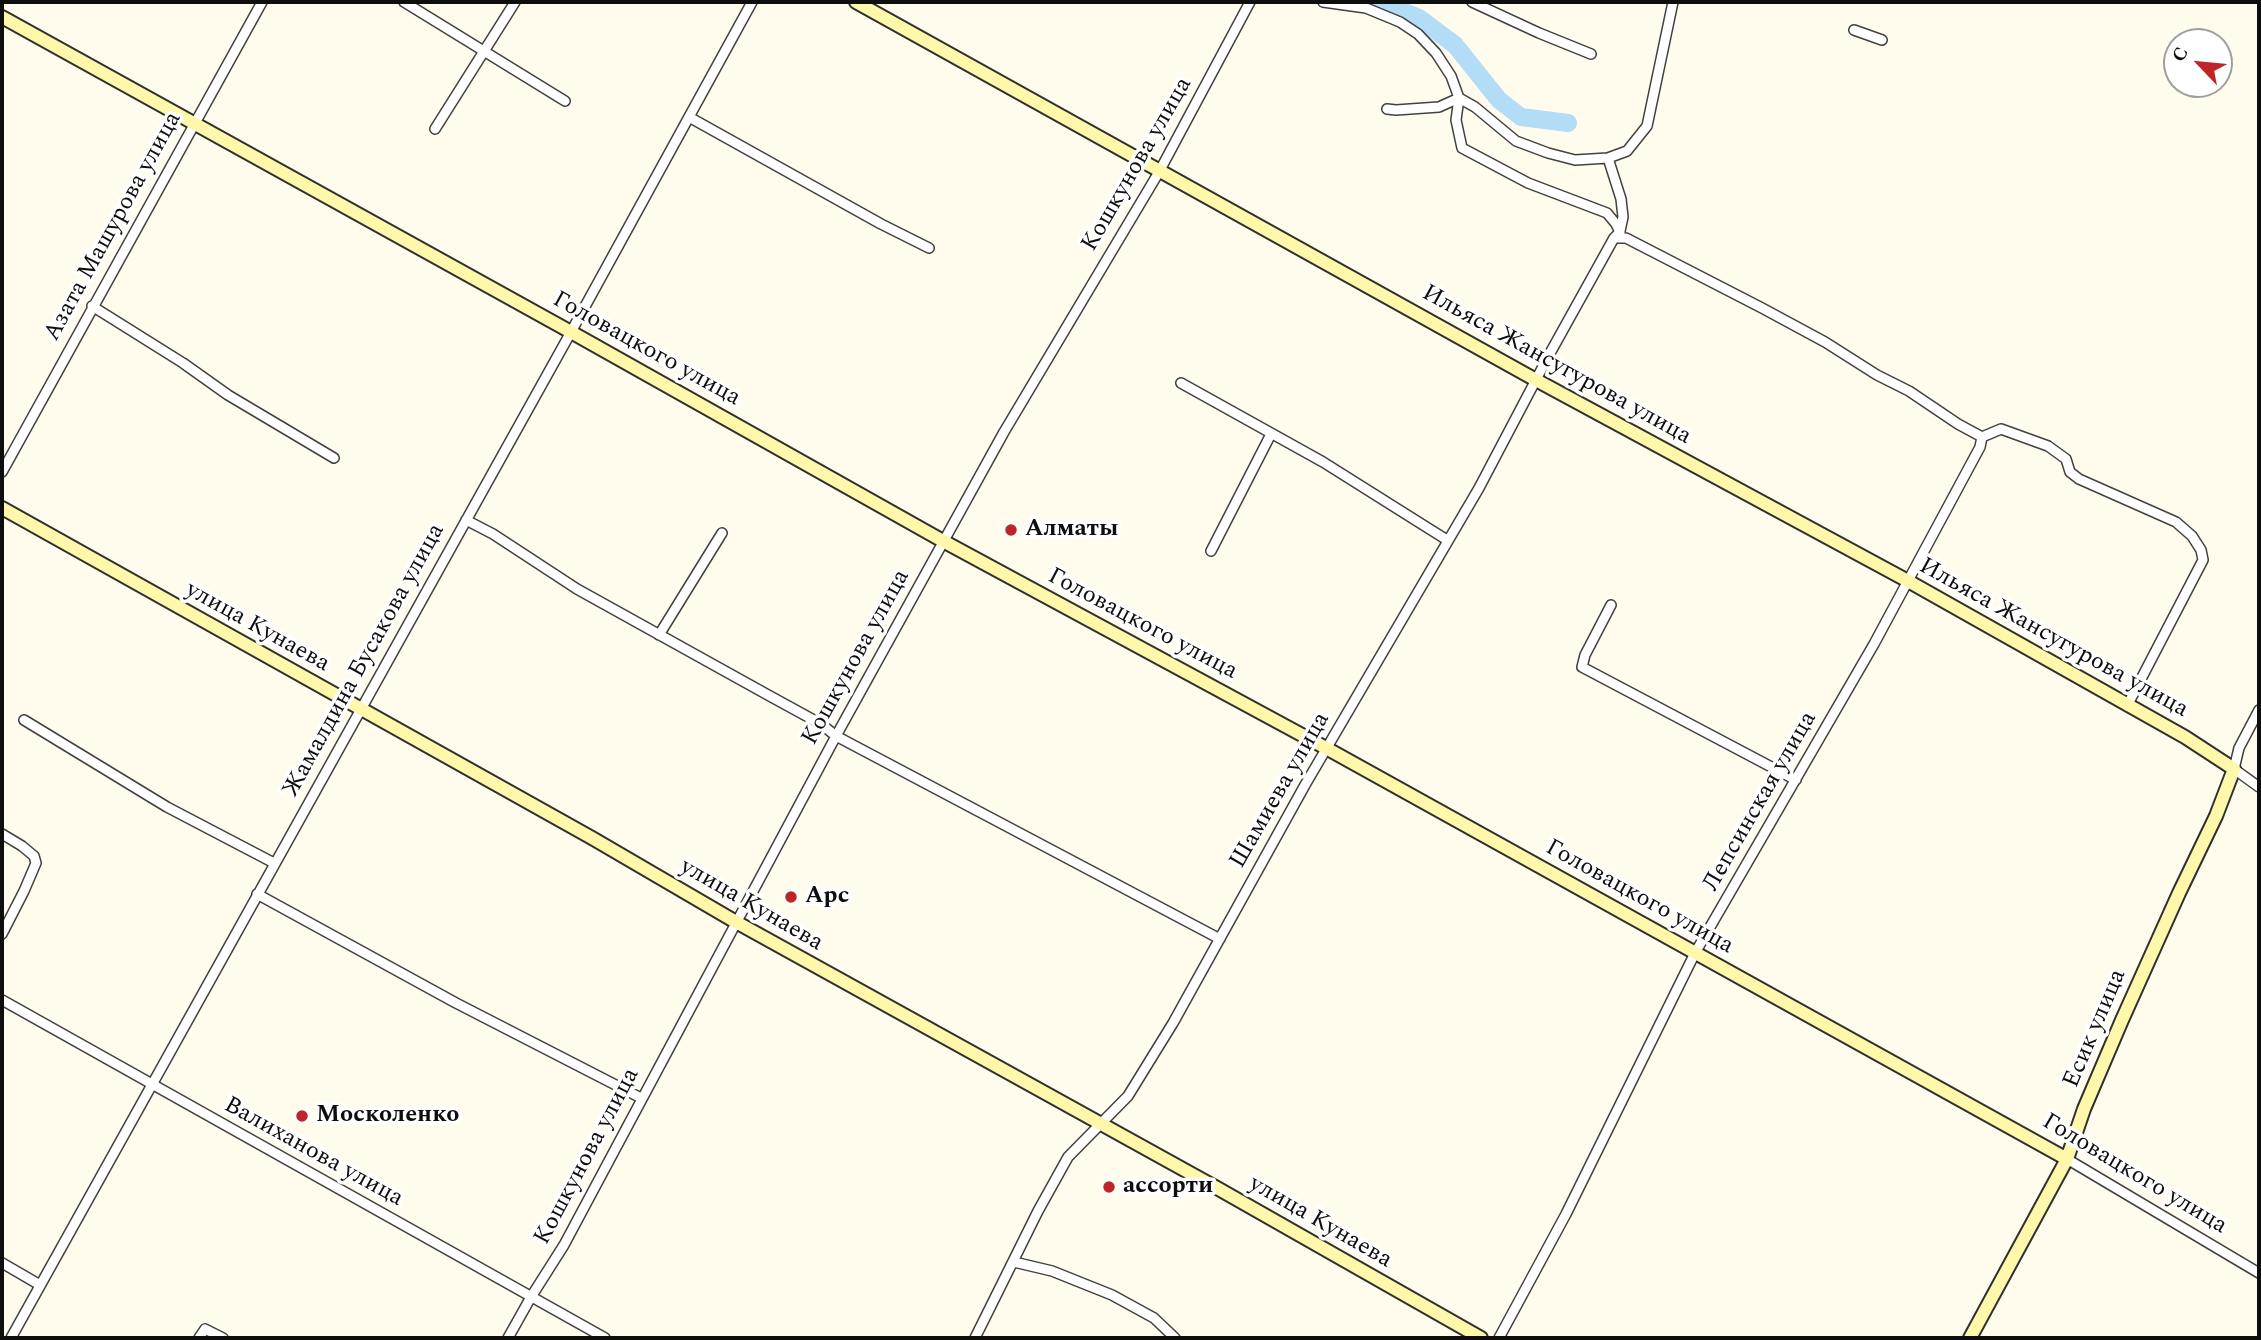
<!DOCTYPE html>
<html>
<head>
<meta charset="utf-8">
<style>
  body { margin:0 }
  #map { position:relative; width:2261px; height:1340px; overflow:hidden; background:#fffcee; font-family:Spectral,serif }
  canvas { display:block }
  .frame { position:absolute; inset:0; border:4px solid #0e0e0e; pointer-events:none }
  .north { position:absolute; left:2163px; top:28px; width:70px; height:70px; box-sizing:border-box; background:#fff; border:2px solid #9f9f9f; border-radius:50%; rotate:296deg; font-size:19px; font-weight:700; line-height:28px; text-align:center; color:#0e0e0e }
  .north::after { content:''; display:block; margin:auto; width:24px; height:32px; background:#be2529; clip-path:polygon(50% 0,100% 100%,50% 72%,0 100%) }
</style>
</head>
<body>
<div id="map">
<canvas width="2261" height="1340"></canvas>
<div class="frame"></div>
<div class="north">С</div>
</div>
<script>
const c = document.querySelector('canvas').getContext('2d');
c.lineJoin = 'round';
const toPath = rows => new Path2D(rows.map(r => 'M' + r).join(''));
function stroke(path, color, width, dash) { c.strokeStyle = color; c.lineWidth = width; c.lineCap = dash ? 'butt' : 'round'; c.setLineDash(dash || []); c.stroke(path); }
function write(font, color, halo, rows, align = 'center') {
  c.font = font + ' Spectral,serif'; c.lineWidth = 7; c.setLineDash([]); c.textBaseline = 'middle'; c.strokeStyle = halo; c.fillStyle = color; for (const [text, x, y, turn = 0] of rows) {
    c.save(); c.translate(x, y); c.rotate((+turn || 0) * Math.PI / 180); c.textAlign = isNaN(turn) ? turn : align; if (halo) c.strokeText(text, 0, 0); c.fillText(text, 0, 0); c.restore();
  }
}
const river = toPath([
  [1381,2,1419,18,1455,45,1499,100,1521,117,1568,123]
]);
const street = toPath([
  [404,2,565,101],
  [1323,2,1366,8,1400,22,1418,34,1436,53,1451,76,1459,98,1456,120,1462,148,1528,183,1607,213,1616,224,1620,232,1614,238],
  [1472,2,1539,33,1591,54],
  [1854,30,1882,40],
  [1387,109,1396,110,1439,107,1459,98,1475,107,1516,141,1548,153,1575,160,1608,158],
  [689,117,881,224,929,248],
  [435,129,515,2],
  [1620,231,1623,217,1621,199,1608,158,1627,151,1647,126,1673,2],
  [92,306,183,363,228,395,334,458],
  [1181,383,1323,462,1447,540],
  [1982,437,2001,429,2048,446,2066,459,2070,472,2079,479,2176,522,2192,536,2201,550,2203,560,2127,706],
  [2,472,262,2],
  [466,520,493,534,577,589,768,695,821,724,836,736,1220,939],
  [1211,551,1271,434],
  [1611,605,1585,655,1582,667,1796,780],
  [659,635,722,533],
  [2259,710,2239,748,2234,769,2259,787],
  [24,720,167,807,274,863],
  [2,834,22,846,34,856,36,863,24,891,2,934],
  [257,894,456,1003,641,1098],
  [2,1000,605,1338],
  [2067,1159,2259,1273],
  [1014,1262,1052,1271,1112,1295,1154,1318,1175,1338],
  [2,1263,40,1285],
  [11,1338,571,332,752,2],
  [199,1338,205,1329,223,1338],
  [508,1338,531,1297,564,1245,836,736,1004,432,1159,172,1250,2],
  [975,1338,1038,1211,1068,1157,1128,1096,1173,1023,1305,785,1479,488,1549,355,1614,238,1626,238,1762,308,1825,342,1877,375,1909,391,1958,424,1982,437],
  [1499,1338,1566,1214,1695,953,1874,644,1980,447,1982,437]
]);
const secondary = toPath([
  [856,2,1536,380,1908,581,2185,737,2234,769,2216,816,2179,893,2122,1020,2084,1109,2067,1159,1970,1338],
  [2,17,571,332,943,541,1326,748,2067,1159],
  [2,508,592,838,736,922,1217,1188,1481,1338]
]);
const markers = [
  [1011,530,7,"#be2529"],
  [791,897,7,"#be2529"],
  [302,1116,7,"#be2529"],
  [1109,1187,7,"#be2529"]
];
const streetNames = [
  ["Кошкунова улица",1138,165,-60],
  ["Азата Машурова улица",114,227,-61],
  ["Головацкого улица",646,350,29],
  ["Ильяса Жансугурова улица",1556,366,29],
  ["Головацкого улица",1142,625,28],
  ["улица Кунаева",257,628,29],
  ["Ильяса Жансугурова улица",2053,639,29],
  ["Кошкунова улица",857,658,-61],
  ["Жамалдина Бусакова улица",365,661,-61],
  ["Шамиева улица",1281,791,-60],
  ["Лепсинская улица",1761,802,-60],
  ["Головацкого улица",1639,898,29],
  ["улица Кунаева",751,906,30],
  ["Есик улица",2096,1029,-67],
  ["Валиханова улица",313,1153,29],
  ["Кошкунова улица",588,1157,-62],
  ["Головацкого улица",2134,1175,31],
  ["улица Кунаева",1320,1223,30]
];
const poiNames = [
  ["Алматы",1025,530],
  ["Арс",805,897],
  ["Москоленко",316,1116],
  ["ассорти",1123,1187]
];
stroke(river, '#b3dcf6', 18);
stroke(street, '#414141', 12);
stroke(secondary, '#303030', 16);
stroke(street, '#fff', 9);
stroke(secondary, '#fff7a9', 12);
for (const [x, y, r, color] of markers) { const dot = new Path2D(); dot.arc(x, y, r, 0, 2 * Math.PI); c.fillStyle = color; c.fill(dot); stroke(dot, '#fff', 2.5); }
write('24px', '#0e0e0e', '#fff', streetNames);
write('bold 24px', '#0e0e0e', '#fff', poiNames, 'left');
</script>
</body>
</html>
